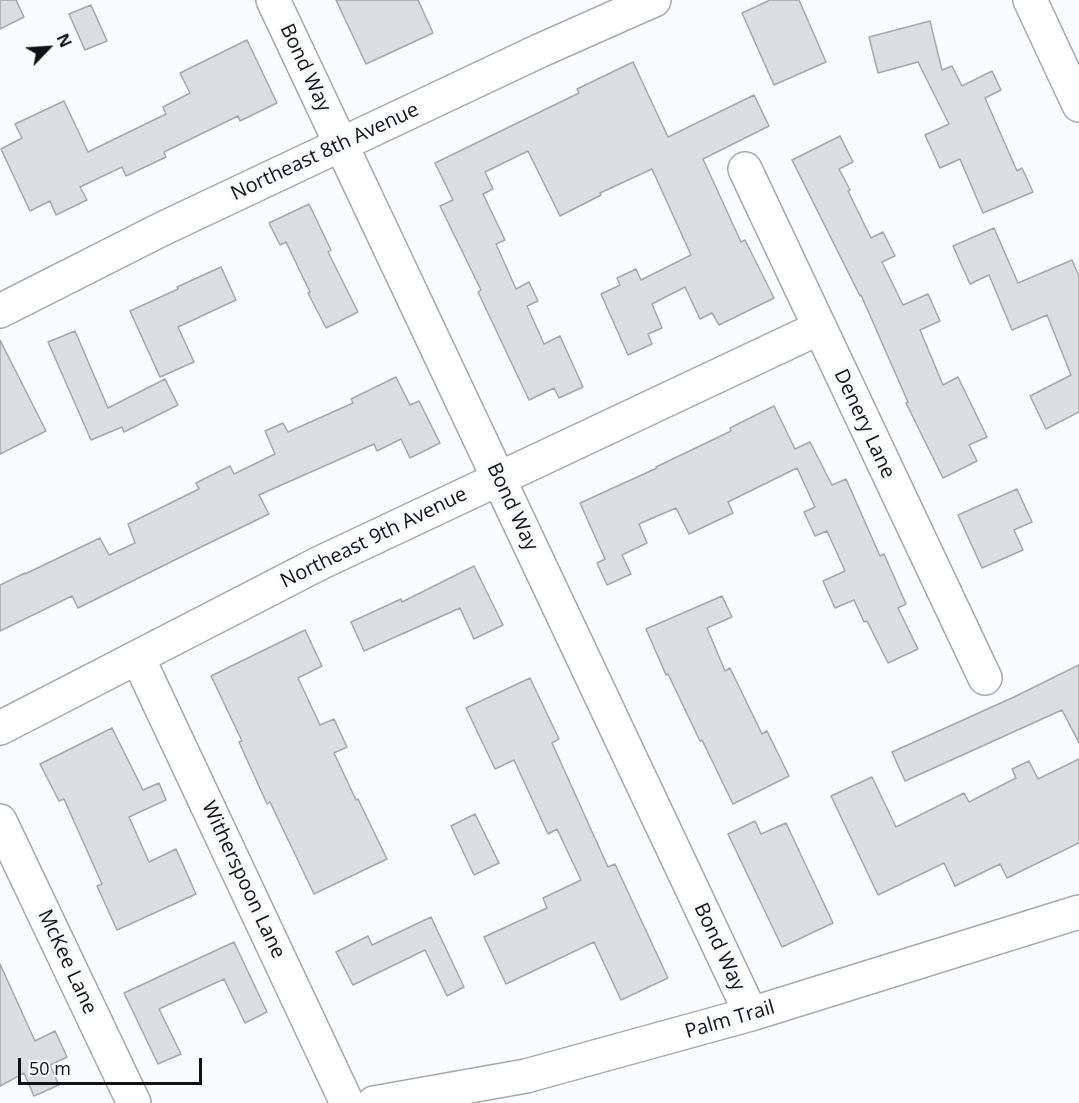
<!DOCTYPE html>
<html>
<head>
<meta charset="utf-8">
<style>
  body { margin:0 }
  #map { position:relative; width:1079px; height:1103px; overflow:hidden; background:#f9fbff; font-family:"Open Sans",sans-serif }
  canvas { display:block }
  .north { position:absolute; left:18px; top:18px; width:60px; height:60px; -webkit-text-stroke:4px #f9fbff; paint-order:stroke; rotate:65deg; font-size:16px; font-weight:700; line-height:24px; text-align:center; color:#111213 }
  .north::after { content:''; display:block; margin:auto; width:21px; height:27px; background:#111213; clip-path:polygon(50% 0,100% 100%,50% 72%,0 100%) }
  .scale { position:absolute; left:18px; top:1058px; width:184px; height:27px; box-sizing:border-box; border:3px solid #111213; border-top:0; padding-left:8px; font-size:18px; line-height:21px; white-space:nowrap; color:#111213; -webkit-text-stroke:4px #f9fbff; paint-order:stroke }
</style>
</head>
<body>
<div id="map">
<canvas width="1079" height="1103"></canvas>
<div class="north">N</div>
<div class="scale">50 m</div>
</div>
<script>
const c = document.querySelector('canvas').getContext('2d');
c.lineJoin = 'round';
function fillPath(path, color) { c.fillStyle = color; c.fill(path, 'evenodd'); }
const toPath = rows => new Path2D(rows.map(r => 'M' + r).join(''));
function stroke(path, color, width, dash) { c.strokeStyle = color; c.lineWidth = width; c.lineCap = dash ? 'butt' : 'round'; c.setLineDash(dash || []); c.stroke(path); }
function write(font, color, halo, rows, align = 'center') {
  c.font = font + ' "Open Sans",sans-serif'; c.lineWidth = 6; c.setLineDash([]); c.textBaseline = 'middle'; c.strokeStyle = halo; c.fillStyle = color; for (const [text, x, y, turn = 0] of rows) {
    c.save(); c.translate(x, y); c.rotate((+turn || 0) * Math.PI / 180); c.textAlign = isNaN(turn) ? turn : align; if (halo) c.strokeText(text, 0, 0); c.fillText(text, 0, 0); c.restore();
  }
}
const building = toPath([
  [0,0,16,0,24,17,0,29,0,0],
  [336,0,418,0,433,33,366,64,336,0],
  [770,0,799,0,826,62,774,85,742,13,770,0],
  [91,5,107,41,85,50,69,14,91,5],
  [930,21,942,70,952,66,962,86,992,71,1001,90,985,98,1017,171,1022,168,1033,192,983,213,960,159,940,168,925,135,949,124,918,62,878,73,869,37,930,21],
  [247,40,277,103,240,121,238,116,164,152,166,157,126,176,122,167,80,187,87,200,56,215,50,201,30,211,1,149,22,138,15,124,64,101,88,152,166,114,163,107,190,93,180,73,247,40],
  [633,62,668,137,754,95,769,126,703,159,741,242,745,240,774,298,719,325,712,313,700,319,685,287,652,304,662,328,648,334,652,344,628,355,601,294,620,285,617,278,636,269,641,280,691,255,652,169,600,193,601,195,560,216,528,151,485,172,493,189,483,194,505,240,496,244,516,289,529,282,538,301,527,306,544,344,560,336,583,387,559,398,554,388,529,400,478,292,481,290,440,206,453,200,435,163,579,93,577,89,633,62],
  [840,136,853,162,839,169,850,190,848,191,871,238,883,232,895,256,882,262,903,305,928,294,940,321,920,330,943,385,958,377,987,437,969,445,977,461,943,478,906,403,908,402,861,295,860,296,792,160,840,136],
  [309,204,331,250,328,252,358,312,326,328,308,293,310,292,286,242,280,245,269,223,309,204],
  [994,228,1018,283,1072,260,1079,276,1079,412,1046,429,1030,396,1071,375,1047,315,1012,330,989,275,970,284,953,246,994,228],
  [221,267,236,300,178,327,194,362,160,377,130,311,178,289,177,287,221,267],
  [75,331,108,408,165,379,178,405,124,432,122,427,91,440,48,342,75,331],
  [0,340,46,431,0,454,0,340],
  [396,377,410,405,419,401,440,443,410,458,401,439,377,451,374,444,259,495,269,514,199,548,78,608,72,596,0,631,0,585,25,573,25,574,100,538,109,555,135,543,128,524,199,489,196,483,230,466,234,474,275,454,265,431,283,423,288,432,353,403,351,399,396,377],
  [774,406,795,449,810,442,832,485,846,479,880,556,884,554,906,604,898,608,918,649,888,663,867,621,864,622,854,600,835,608,823,581,845,571,827,531,815,536,804,512,815,507,797,468,728,502,733,513,689,534,676,508,639,524,647,543,622,555,631,574,607,585,597,563,605,559,580,503,657,468,656,467,731,431,730,428,774,406],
  [1017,489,1032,522,1014,530,1023,550,982,568,958,515,1017,489],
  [474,566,503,625,474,639,460,608,364,651,351,622,401,599,402,602,474,566],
  [722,596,732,617,707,628,725,671,730,668,762,734,767,731,789,776,733,804,702,740,700,741,668,674,666,675,646,629,722,596],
  [305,630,322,666,298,678,320,725,334,719,347,747,334,753,356,800,358,799,387,859,314,894,270,802,267,804,239,742,242,741,211,676,305,630],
  [1079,665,1079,743,1062,710,905,781,892,752,1014,697,1079,665],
  [530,678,559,739,552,743,608,867,615,864,668,978,621,1000,594,942,506,984,484,937,547,908,543,898,581,880,557,829,548,834,514,760,495,769,466,708,530,678],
  [112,728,143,790,159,783,166,800,129,817,149,862,176,849,196,894,117,930,97,886,102,884,64,799,59,801,40,764,112,728],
  [1079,759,1079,843,1007,878,1000,864,955,886,944,863,878,895,831,796,872,777,896,827,964,793,969,802,1016,778,1012,769,1029,761,1038,779,1079,759],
  [475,814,499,863,474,875,451,826,475,814],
  [755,821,761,834,786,823,833,923,782,947,728,834,755,821],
  [431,917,464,987,447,996,425,950,353,985,336,952,368,936,372,945,431,917],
  [234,942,267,1012,245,1023,224,979,159,1009,181,1054,158,1064,124,993,234,942],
  [0,964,35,1041,55,1031,67,1057,50,1065,59,1085,34,1096,24,1073,0,1086,0,964]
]);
const minor = toPath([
  [273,0,751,1014],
  [1030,0,1079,105],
  [745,169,985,678],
  [0,311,162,229,539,51,654,0],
  [138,658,347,1103],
  [0,728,320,563,819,328],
  [0,821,134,1103],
  [374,1103,526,1076,751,1014,1079,912]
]);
const streetNames = [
  ["Bond Way",305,68,65],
  ["Northeast 8th Avenue",325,152,-25],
  ["Denery Lane",864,424,65],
  ["Bond Way",512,507,65],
  ["Northeast 9th Avenue",374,538,-26],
  ["Witherspoon Lane",243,880,65],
  ["Bond Way",719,947,65],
  ["McKee Lane",67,962,65],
  ["Palm Trail",730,1020,-16]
];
fillPath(building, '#dbdde0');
stroke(building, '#a5a7aa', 1.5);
stroke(minor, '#a6a8ab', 36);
stroke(minor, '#fff', 33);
write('20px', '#111213', '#f9fbff', streetNames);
</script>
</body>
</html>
